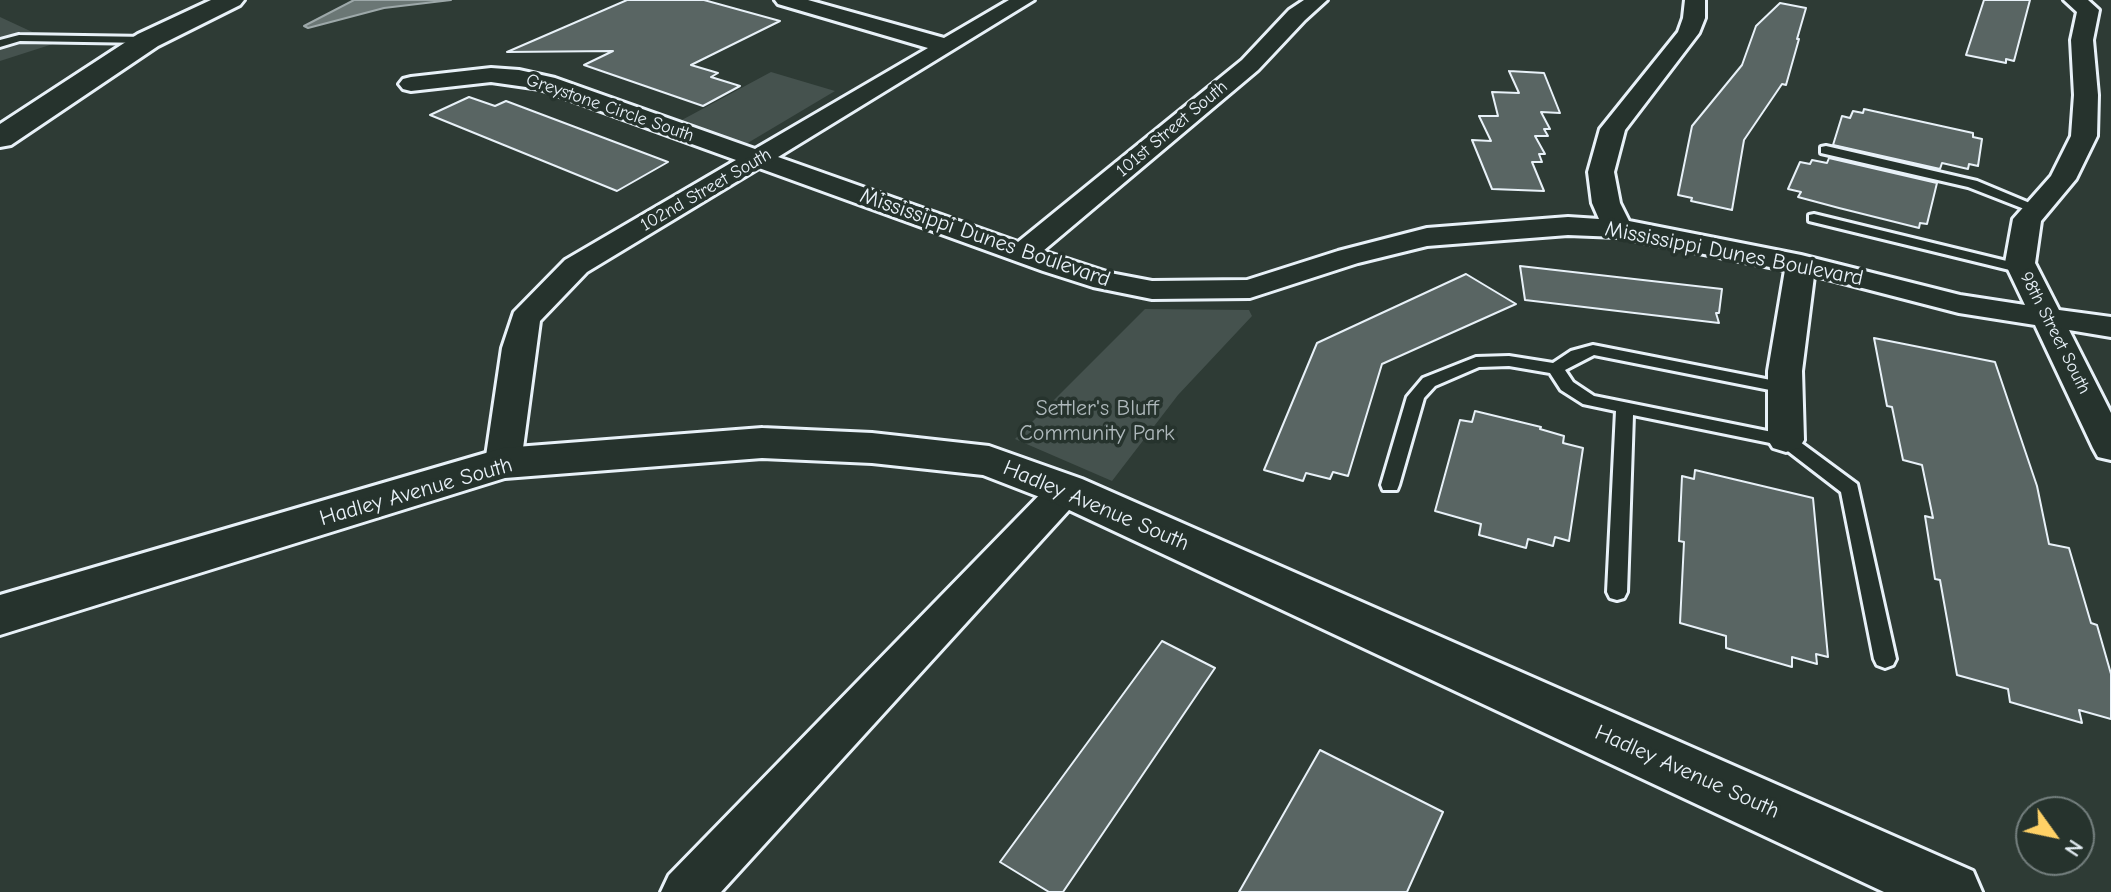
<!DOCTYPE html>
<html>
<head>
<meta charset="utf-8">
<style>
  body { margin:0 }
  #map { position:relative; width:2111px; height:892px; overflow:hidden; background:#2e3b35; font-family:"Comic Neue",sans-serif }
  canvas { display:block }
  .north { position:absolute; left:2015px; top:796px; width:80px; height:80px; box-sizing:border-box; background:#26332d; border:2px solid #747f7e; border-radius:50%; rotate:123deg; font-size:22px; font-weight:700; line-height:32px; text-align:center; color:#e8f1f8 }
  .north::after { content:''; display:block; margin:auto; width:28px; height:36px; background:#ffd166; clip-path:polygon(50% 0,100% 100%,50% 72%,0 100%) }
</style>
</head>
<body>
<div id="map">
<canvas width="2111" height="892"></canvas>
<div class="north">N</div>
</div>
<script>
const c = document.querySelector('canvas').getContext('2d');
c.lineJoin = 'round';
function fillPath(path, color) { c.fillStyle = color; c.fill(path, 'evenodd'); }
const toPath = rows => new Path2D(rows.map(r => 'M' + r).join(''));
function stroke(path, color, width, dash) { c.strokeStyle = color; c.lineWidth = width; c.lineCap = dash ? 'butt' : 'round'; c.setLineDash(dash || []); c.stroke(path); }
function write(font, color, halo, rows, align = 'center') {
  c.font = font + ' "Comic Neue",sans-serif'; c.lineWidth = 7; c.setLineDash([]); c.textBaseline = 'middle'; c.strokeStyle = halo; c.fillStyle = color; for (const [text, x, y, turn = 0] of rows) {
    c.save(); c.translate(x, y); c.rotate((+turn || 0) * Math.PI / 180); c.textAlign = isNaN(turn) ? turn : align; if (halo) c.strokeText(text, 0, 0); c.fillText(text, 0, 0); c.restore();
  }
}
const green = toPath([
  [0,17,56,43,0,61],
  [771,72,835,91,746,144,680,121],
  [1145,309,1249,310,1252,316,1178,395,1112,481,1015,439]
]);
const water = toPath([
  [354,0,451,0,384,8,308,28,304,26,354,0]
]);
const building = toPath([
  [627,0,704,0,780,21,691,65,718,73,711,77,740,86,703,106,584,65,613,51,507,52,627,0],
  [1984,0,2030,0,2014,61,2006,59,2006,63,1966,55,1984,0],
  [1780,3,1806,8,1797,39,1799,39,1786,85,1782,84,1744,140,1732,210,1691,201,1692,198,1678,195,1692,126,1742,65,1756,26,1780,3],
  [1509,71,1544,73,1560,113,1541,112,1550,129,1544,129,1548,136,1535,136,1545,154,1539,154,1542,162,1532,162,1544,191,1492,189,1472,140,1491,141,1479,116,1498,116,1492,92,1519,93,1509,71],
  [469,97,495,106,506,101,668,162,617,191,430,115,469,97],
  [1864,109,1973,133,1973,137,1982,139,1978,166,1969,164,1968,169,1942,163,1940,169,1833,145,1842,116,1850,118,1853,111,1863,113,1864,109],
  [1829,158,1937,183,1927,224,1920,223,1919,228,1839,208,1798,197,1801,192,1788,189,1800,162,1810,164,1812,160,1827,163,1829,158],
  [1520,266,1722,289,1719,313,1716,313,1719,323,1525,300,1520,266],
  [1466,274,1516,304,1382,364,1348,476,1333,472,1330,479,1306,473,1303,481,1264,470,1317,343,1466,274],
  [1874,338,1995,362,2037,486,2049,544,2069,548,2091,623,2097,625,2111,674,2111,719,2079,710,2082,723,2010,702,2008,689,1957,675,1940,580,1935,579,1925,516,1933,518,1922,465,1903,460,1892,407,1887,406,1874,338],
  [1475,411,1541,427,1540,429,1564,436,1563,443,1583,448,1569,541,1555,537,1553,546,1528,539,1526,548,1479,535,1481,524,1435,511,1460,420,1472,422,1475,411],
  [1695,470,1813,498,1828,657,1816,654,1817,664,1792,657,1792,667,1726,648,1726,636,1680,623,1684,542,1679,541,1682,476,1694,479,1695,470],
  [1162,641,1215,668,1063,892,1049,892,1000,862,1162,641],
  [1320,750,1443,812,1407,892,1239,892,1320,750]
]);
const lane = toPath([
  [19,35,148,37,154,40,148,43,20,41,0,47,0,40,19,35],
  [1826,146,1977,181,2044,209,2037,213,2032,212,1968,187,1821,153,1821,147,1826,146],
  [1814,214,2027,266,2029,269,2022,273,1809,221,1809,215,1814,214],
  [1593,345,1791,384,1794,388,1791,392,1785,393,1594,355,1565,370,1573,382,1594,396,1792,436,1857,484,1896,659,1893,665,1885,668,1877,665,1874,659,1841,492,1780,445,1633,415,1627,592,1624,598,1617,600,1610,598,1607,592,1616,411,1583,404,1561,390,1550,373,1509,366,1479,367,1435,386,1424,398,1399,485,1397,490,1383,490,1381,485,1407,397,1423,378,1476,357,1509,356,1553,363,1571,351,1593,345]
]);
const street = toPath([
  [775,0,808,0,944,38,1009,0,1034,0,778,157,1018,242,1242,60,1289,10,1304,0,1327,0,1305,20,1258,70,1043,251,1110,273,1152,281,1247,280,1338,251,1427,228,1568,217,1599,219,1592,203,1588,172,1600,129,1678,32,1683,18,1685,0,1705,0,1705,18,1699,33,1625,130,1614,172,1620,203,1629,221,1801,255,1960,295,2025,305,2005,263,2013,219,2051,176,2071,136,2074,95,2071,40,2077,12,2064,0,2088,0,2099,10,2093,40,2098,95,2097,136,2076,179,2041,221,2035,263,2059,310,2111,317,2111,337,2069,330,2111,413,2111,460,2098,457,2093,448,2035,325,1959,313,1820,277,1814,276,1802,371,1804,440,1799,448,1786,452,1773,448,1768,440,1768,371,1785,270,1618,237,1568,235,1427,246,1358,263,1250,298,1152,299,1093,287,1043,271,759,168,587,272,540,321,521,463,516,472,503,475,490,472,485,463,502,348,514,312,565,260,736,160,540,89,491,82,411,91,403,89,399,84,403,79,411,77,491,68,519,70,555,78,755,149,928,48,778,4,775,0],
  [1066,477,1079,481,1085,490,1079,499,721,892,661,892,669,875,1053,481,1066,477]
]);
const secondary = toPath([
  [211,0,244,0,240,5,158,46,11,145,0,147,0,124,138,34,211,0],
  [762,428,872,433,989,446,1082,479,1973,871,1982,892,1884,892,1050,501,983,475,872,463,762,458,505,478,0,635,0,595,503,448,762,428]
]);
const farStreetnames = [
  ["Greystone Circle South",610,108,19],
  ["101st Street South",1172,129,-40],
  ["102nd Street South",706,190,-30],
  ["98th Street South",2055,333,63]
];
const streetNames = [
  ["Mississippi Dunes Boulevard",985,238,19],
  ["Mississippi Dunes Boulevard",1734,254,11],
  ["Hadley Avenue South",416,492,-16],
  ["Hadley Avenue South",1096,506,23],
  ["Hadley Avenue South",1687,772,24]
];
const parkNames = [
  ["Settler's Bluff",1097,409],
  ["Community Park",1097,434]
];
fillPath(green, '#45524e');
fillPath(water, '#6b7775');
stroke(water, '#9da8a9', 2);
fillPath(building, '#596563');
stroke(building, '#e8f1f8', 2);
stroke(lane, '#e8f1f8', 6);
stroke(street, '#e8f1f8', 6);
stroke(secondary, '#e8f1f8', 6);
fillPath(lane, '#26332d');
fillPath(street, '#26332d');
fillPath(secondary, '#26332d');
write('18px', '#e8f1f8', '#26332d', farStreetnames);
write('22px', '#e8f1f8', '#26332d', streetNames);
write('22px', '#afb9bc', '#26332d', parkNames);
</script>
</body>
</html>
